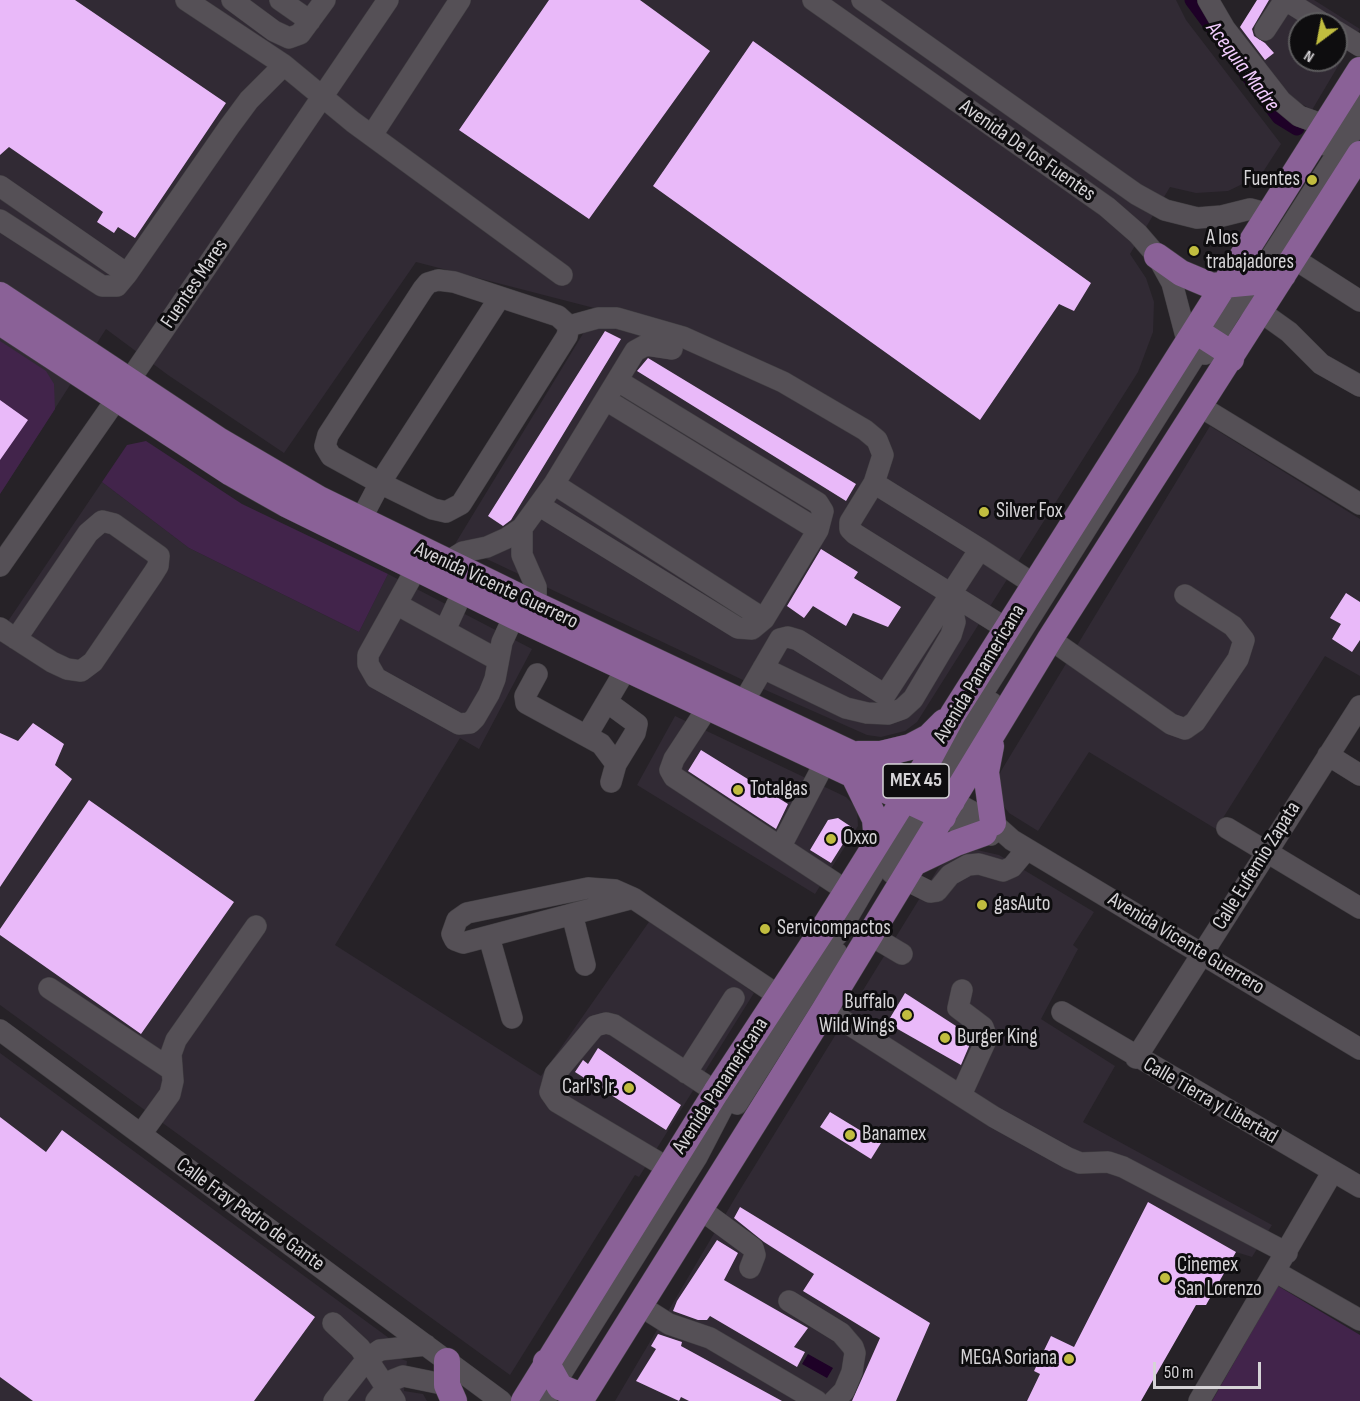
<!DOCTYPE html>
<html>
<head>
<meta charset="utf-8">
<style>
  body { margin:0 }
  #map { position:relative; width:1360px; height:1401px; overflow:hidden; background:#262227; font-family:"Sofia Sans Condensed",sans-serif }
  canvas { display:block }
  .north { position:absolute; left:1288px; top:12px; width:60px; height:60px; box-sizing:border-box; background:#0e0d0f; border:2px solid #5e5d5f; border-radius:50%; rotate:212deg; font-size:16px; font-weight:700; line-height:24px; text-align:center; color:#d6d4d7 }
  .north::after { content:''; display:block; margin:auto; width:21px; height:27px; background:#c1bd3f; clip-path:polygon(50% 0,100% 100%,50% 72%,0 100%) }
  .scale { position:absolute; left:1153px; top:1362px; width:108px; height:27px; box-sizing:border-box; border:3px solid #d6d4d7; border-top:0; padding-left:8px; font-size:18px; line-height:21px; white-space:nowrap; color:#d6d4d7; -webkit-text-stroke:4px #0e0d0f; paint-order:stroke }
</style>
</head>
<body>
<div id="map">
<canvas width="1360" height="1401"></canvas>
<div class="north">N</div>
<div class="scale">50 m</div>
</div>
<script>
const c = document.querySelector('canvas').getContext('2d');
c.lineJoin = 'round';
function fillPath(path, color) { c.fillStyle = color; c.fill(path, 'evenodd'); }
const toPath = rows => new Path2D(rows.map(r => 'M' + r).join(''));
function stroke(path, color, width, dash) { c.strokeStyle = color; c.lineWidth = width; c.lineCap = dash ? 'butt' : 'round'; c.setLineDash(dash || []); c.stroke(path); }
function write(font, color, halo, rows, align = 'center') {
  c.font = font + ' "Sofia Sans Condensed",sans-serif'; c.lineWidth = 6; c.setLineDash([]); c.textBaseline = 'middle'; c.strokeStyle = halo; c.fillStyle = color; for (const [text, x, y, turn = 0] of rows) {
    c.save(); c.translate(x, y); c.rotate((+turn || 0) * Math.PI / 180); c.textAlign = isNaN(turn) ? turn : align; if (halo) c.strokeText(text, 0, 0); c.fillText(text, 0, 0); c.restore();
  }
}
const built = toPath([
  [0,0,1176,0,1186,20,1281,144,1261,175,1228,191,1196,193,1170,187,1130,254,1146,278,1154,302,1153,332,1138,372,917,722,905,731,881,737,867,735,743,680,455,544,598,309,416,262,284,453,168,375,106,329,0,494],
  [1257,0,1314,0,1360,29,1312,110,1290,97,1238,30],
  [1300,24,1336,24,1336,60,1300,60],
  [1210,426,1360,519,1360,676,1325,656,1216,829,1089,752,1038,831,1009,813,1002,804,998,778,1001,771],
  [102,482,189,548,359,632,388,574,532,649,479,749,460,738,335,945,541,1076,651,919,754,993,639,1177,635,1175,510,1375,0,1005,0,633],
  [675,716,846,797,857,808,858,826,815,894,637,785],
  [977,850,999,855,1094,912,1073,945,1078,949,1041,1019,1115,1066,1083,1122,1272,1225,1252,1257,1236,1252,1206,1305,1195,1306,1141,1401,615,1401,738,1193,939,867,956,855],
  [0,1053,393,1341,392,1356,407,1361,404,1391,423,1394,427,1401,0,1401]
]);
const green = toPath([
  [0,341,46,371,54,384,55,409,0,494],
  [146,441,242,504,388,574,359,632,189,548,102,482,127,445],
  [1278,1286,1360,1335,1360,1401,1212,1401]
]);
const water = toPath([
  [808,1354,833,1368,827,1378,802,1364]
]);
const canal = toPath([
  [1192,0,1279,117,1297,128]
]);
const building = toPath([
  [0,0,75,0,226,103,135,238,118,227,114,233,97,222,103,212,9,147,0,155],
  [549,0,640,0,710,51,589,219,459,130],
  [1257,0,1269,0,1252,29,1254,36,1265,43,1274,53,1265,60,1240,27],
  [753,41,1091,283,1074,311,1059,304,980,420,653,186],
  [605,331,621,339,511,520,503,526,488,516],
  [648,358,856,484,846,501,637,371],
  [0,400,28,420,0,460],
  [821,549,858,572,854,578,901,607,888,627,853,613,846,626,813,606,804,618,787,606],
  [1346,593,1360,602,1360,640,1352,652,1332,639,1341,624,1330,618],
  [33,723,64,744,55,765,72,779,0,887,0,733,18,741],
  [701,750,788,804,776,829,688,771],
  [89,800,234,902,141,1034,0,935,0,929],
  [838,818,853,828,831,863,810,850,828,820],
  [905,993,973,1037,961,1065,887,1023],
  [598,1048,681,1105,666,1130,575,1072,583,1060,588,1064],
  [830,1112,881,1143,871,1159,820,1127],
  [0,1117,46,1152,62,1130,315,1317,254,1401,33,1401,0,1377],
  [1148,1202,1236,1252,1206,1305,1196,1305,1141,1401,1027,1401,1040,1374,1034,1371,1051,1336,1074,1347],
  [740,1207,930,1323,896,1401,852,1401,880,1338,803,1291,814,1274,764,1242,734,1218],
  [717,1240,738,1253,724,1280,808,1328,794,1347,805,1352,797,1367,710,1316,707,1320,698,1320,673,1311,677,1301],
  [658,1334,682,1342,681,1346,782,1401,689,1401,681,1397,679,1401,636,1381,656,1349,651,1346]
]);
const minor = toPath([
  [186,0,284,65],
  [232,0,274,31,289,38,300,34,325,0],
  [280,0,310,21],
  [813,0,1107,207,1138,234,1157,256,1172,283,1188,344],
  [862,0,1136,194,1165,210,1197,218,1222,216,1250,209,1269,214],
  [1208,0,1225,29,1281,101,1299,116,1324,125],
  [1265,30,1280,7,1285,3,1292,4,1324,24],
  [1336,31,1360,46],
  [372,135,460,0],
  [1325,145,1360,101],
  [0,186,127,274,229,127,249,100,284,65,353,122,562,275],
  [0,220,102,286,117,286,127,274],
  [1293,258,1360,301],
  [438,280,454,282,558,316,569,326,567,336,461,504,446,512,433,509,380,483,331,456,325,446,328,435,423,289,428,283,438,280],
  [1261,312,1289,332,1321,364,1360,386],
  [569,326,598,318,617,318,683,337,783,382,865,430,877,440,883,455,874,483],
  [1205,354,1230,313,1255,282,1348,137,1360,123],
  [606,400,818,530],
  [1201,407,1360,504],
  [554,484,764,619],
  [540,506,738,628,752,629,764,619,818,530,823,511,818,503,618,381],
  [360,521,380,483,500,297],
  [522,528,522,555,536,587,536,605],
  [980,549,874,483,850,522,850,529,855,534,1007,629],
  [447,562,463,552,487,547,507,538,522,528,554,484,635,351,646,345,672,349],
  [0,566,129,381,388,0],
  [416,569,368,655,368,664,376,678,459,724,470,723,475,718,489,694,495,679,502,642,514,616],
  [398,605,498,660],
  [0,628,7,633,52,662,67,669,81,671,93,662,153,574,158,566,159,556,114,524,102,521,88,533,16,639],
  [445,630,463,591],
  [1050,639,1171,724,1185,729,1195,722,1238,659,1244,640,1233,626,1185,595],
  [763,668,846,708,867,713,888,714,902,709,913,699,951,635,955,622,953,612,945,604],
  [537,674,525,696,526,703,601,744,616,764,611,782],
  [744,701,780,639,788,637,798,640,885,695,980,549,1035,585],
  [607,702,637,724,635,733,616,764],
  [708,707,674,759,670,770,674,777,847,891],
  [587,735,626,669],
  [1328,755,1360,775],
  [942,758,1200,348],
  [952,801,993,823,1012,840,1360,1049],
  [943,817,991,835],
  [1227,828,1360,908],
  [781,846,825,762],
  [892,873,949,780,992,703],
  [904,879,930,892,937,891,950,875,968,865,979,864,1003,871,1012,867,1027,849],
  [633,898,463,943,455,940,452,934,457,920,467,913,588,888,615,890,633,898,779,996],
  [572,914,585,965],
  [870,935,902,954],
  [489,937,512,1018],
  [811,962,838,934,922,790],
  [49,988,172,1070],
  [825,1009,994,1117,1068,1158,1080,1163,1108,1162,1123,1167,1287,1253],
  [1062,1012,1360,1187],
  [0,1030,501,1401],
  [1136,1058,1360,706],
  [686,1073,734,998],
  [961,1095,987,1038,983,1027,958,1008,962,990],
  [737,1104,823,968,837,953],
  [141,1134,170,1094,173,1081,171,1054,176,1040,256,926],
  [668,1168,557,1102,550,1092,555,1074,595,1026,606,1023,614,1025,716,1092],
  [700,1209,753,1248,755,1255,750,1268],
  [1276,1272,1360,1320],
  [789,1301,841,1333,853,1347,855,1353,852,1372,844,1391,834,1401],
  [639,1305,669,1324,710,1338,817,1401],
  [333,1323,360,1348,395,1401],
  [334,1401,367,1359,380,1350,426,1345],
  [376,1401,393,1380,403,1376,447,1385],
  [544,1401,697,1157,737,1080],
  [1199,1401,1333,1171]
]);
const major = toPath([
  [1157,256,1181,273,1212,286,1255,282,1283,275],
  [0,295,220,441,319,499,536,605,952,801],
  [0,322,231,473,286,504,514,616,943,817],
  [1196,331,1224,349,1231,359],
  [991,746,986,772,993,823],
  [858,754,881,754,910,747,929,737,944,722],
  [854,776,875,819,877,843],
  [914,863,956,843,984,833],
  [447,1361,447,1385,454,1401],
  [546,1362,560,1387,574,1393,585,1393],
  [524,1401,716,1092,827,923,925,766,953,714,1360,70],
  [580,1401,825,1009,1050,639,1360,154]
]);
const markers = [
  [1312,180,6,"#c1bd3f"],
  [1194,251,6,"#c1bd3f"],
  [984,512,6,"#c1bd3f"],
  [738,790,6,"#c1bd3f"],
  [831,839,6,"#c1bd3f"],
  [982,905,6,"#c1bd3f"],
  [765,929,6,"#c1bd3f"],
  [907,1015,6,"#c1bd3f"],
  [945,1038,6,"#c1bd3f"],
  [629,1088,6,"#c1bd3f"],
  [850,1135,6,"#c1bd3f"],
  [1165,1278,6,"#c1bd3f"],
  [1069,1359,6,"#c1bd3f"]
];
const shields = [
  [916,781,66]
];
const shieldNames = [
  ["MEX 45",916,781]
];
const streetNames = [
  ["Avenida De los Fuentes",1027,151,35],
  ["Fuentes Mares",195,284,-56],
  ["Avenida Vicente Guerrero",496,586,25],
  ["Avenida Panamericana",980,674,-59],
  ["Calle Eufemio Zapata",1257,866,-58],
  ["Avenida Vicente Guerrero",1186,944,31],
  ["Avenida Panamericana",721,1086,-57],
  ["Calle Tierra y Libertad",1210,1101,30],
  ["Calle Fray Pedro de Gante",250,1215,36]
];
const poiNames = [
  ["Fuentes",1300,180,"right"],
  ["A los",1206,239],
  ["trabajadores",1206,263],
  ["Silver Fox",996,512],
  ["Totalgas",750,790],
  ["Oxxo",843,839],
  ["gasAuto",994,905],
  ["Servicompactos",777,929],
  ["Buffalo",895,1003,"right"],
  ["Wild Wings",895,1027,"right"],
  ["Burger King",957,1038],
  ["Carl's Jr.",617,1088,"right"],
  ["Banamex",862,1135],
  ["Cinemex",1177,1266],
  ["San Lorenzo",1177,1290],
  ["MEGA Soriana",1057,1359,"right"]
];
const waterNames = [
  ["Acequia Madre",1242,67,53]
];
fillPath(built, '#312a34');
fillPath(green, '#42244b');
fillPath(water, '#1e0127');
stroke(canal, '#1e0127', 15);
fillPath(building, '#e9b9f9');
stroke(minor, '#434044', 22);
stroke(major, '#434044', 27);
stroke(minor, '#555056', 21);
stroke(major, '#8a6197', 26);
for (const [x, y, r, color] of markers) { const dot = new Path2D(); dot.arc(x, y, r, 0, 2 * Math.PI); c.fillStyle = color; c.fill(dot); stroke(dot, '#0e0d0f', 2); }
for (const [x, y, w] of shields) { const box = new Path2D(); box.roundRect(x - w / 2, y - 17, w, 34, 4.5); c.fillStyle = '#0e0d0f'; c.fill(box); stroke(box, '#d6d4d7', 1.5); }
write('bold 20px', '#d6d4d7', null, shieldNames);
write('21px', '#d6d4d7', '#0e0d0f', streetNames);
write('21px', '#d6d4d7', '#0e0d0f', poiNames, 'left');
write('italic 22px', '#f2ccfe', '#0e0d0f', waterNames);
</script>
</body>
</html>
